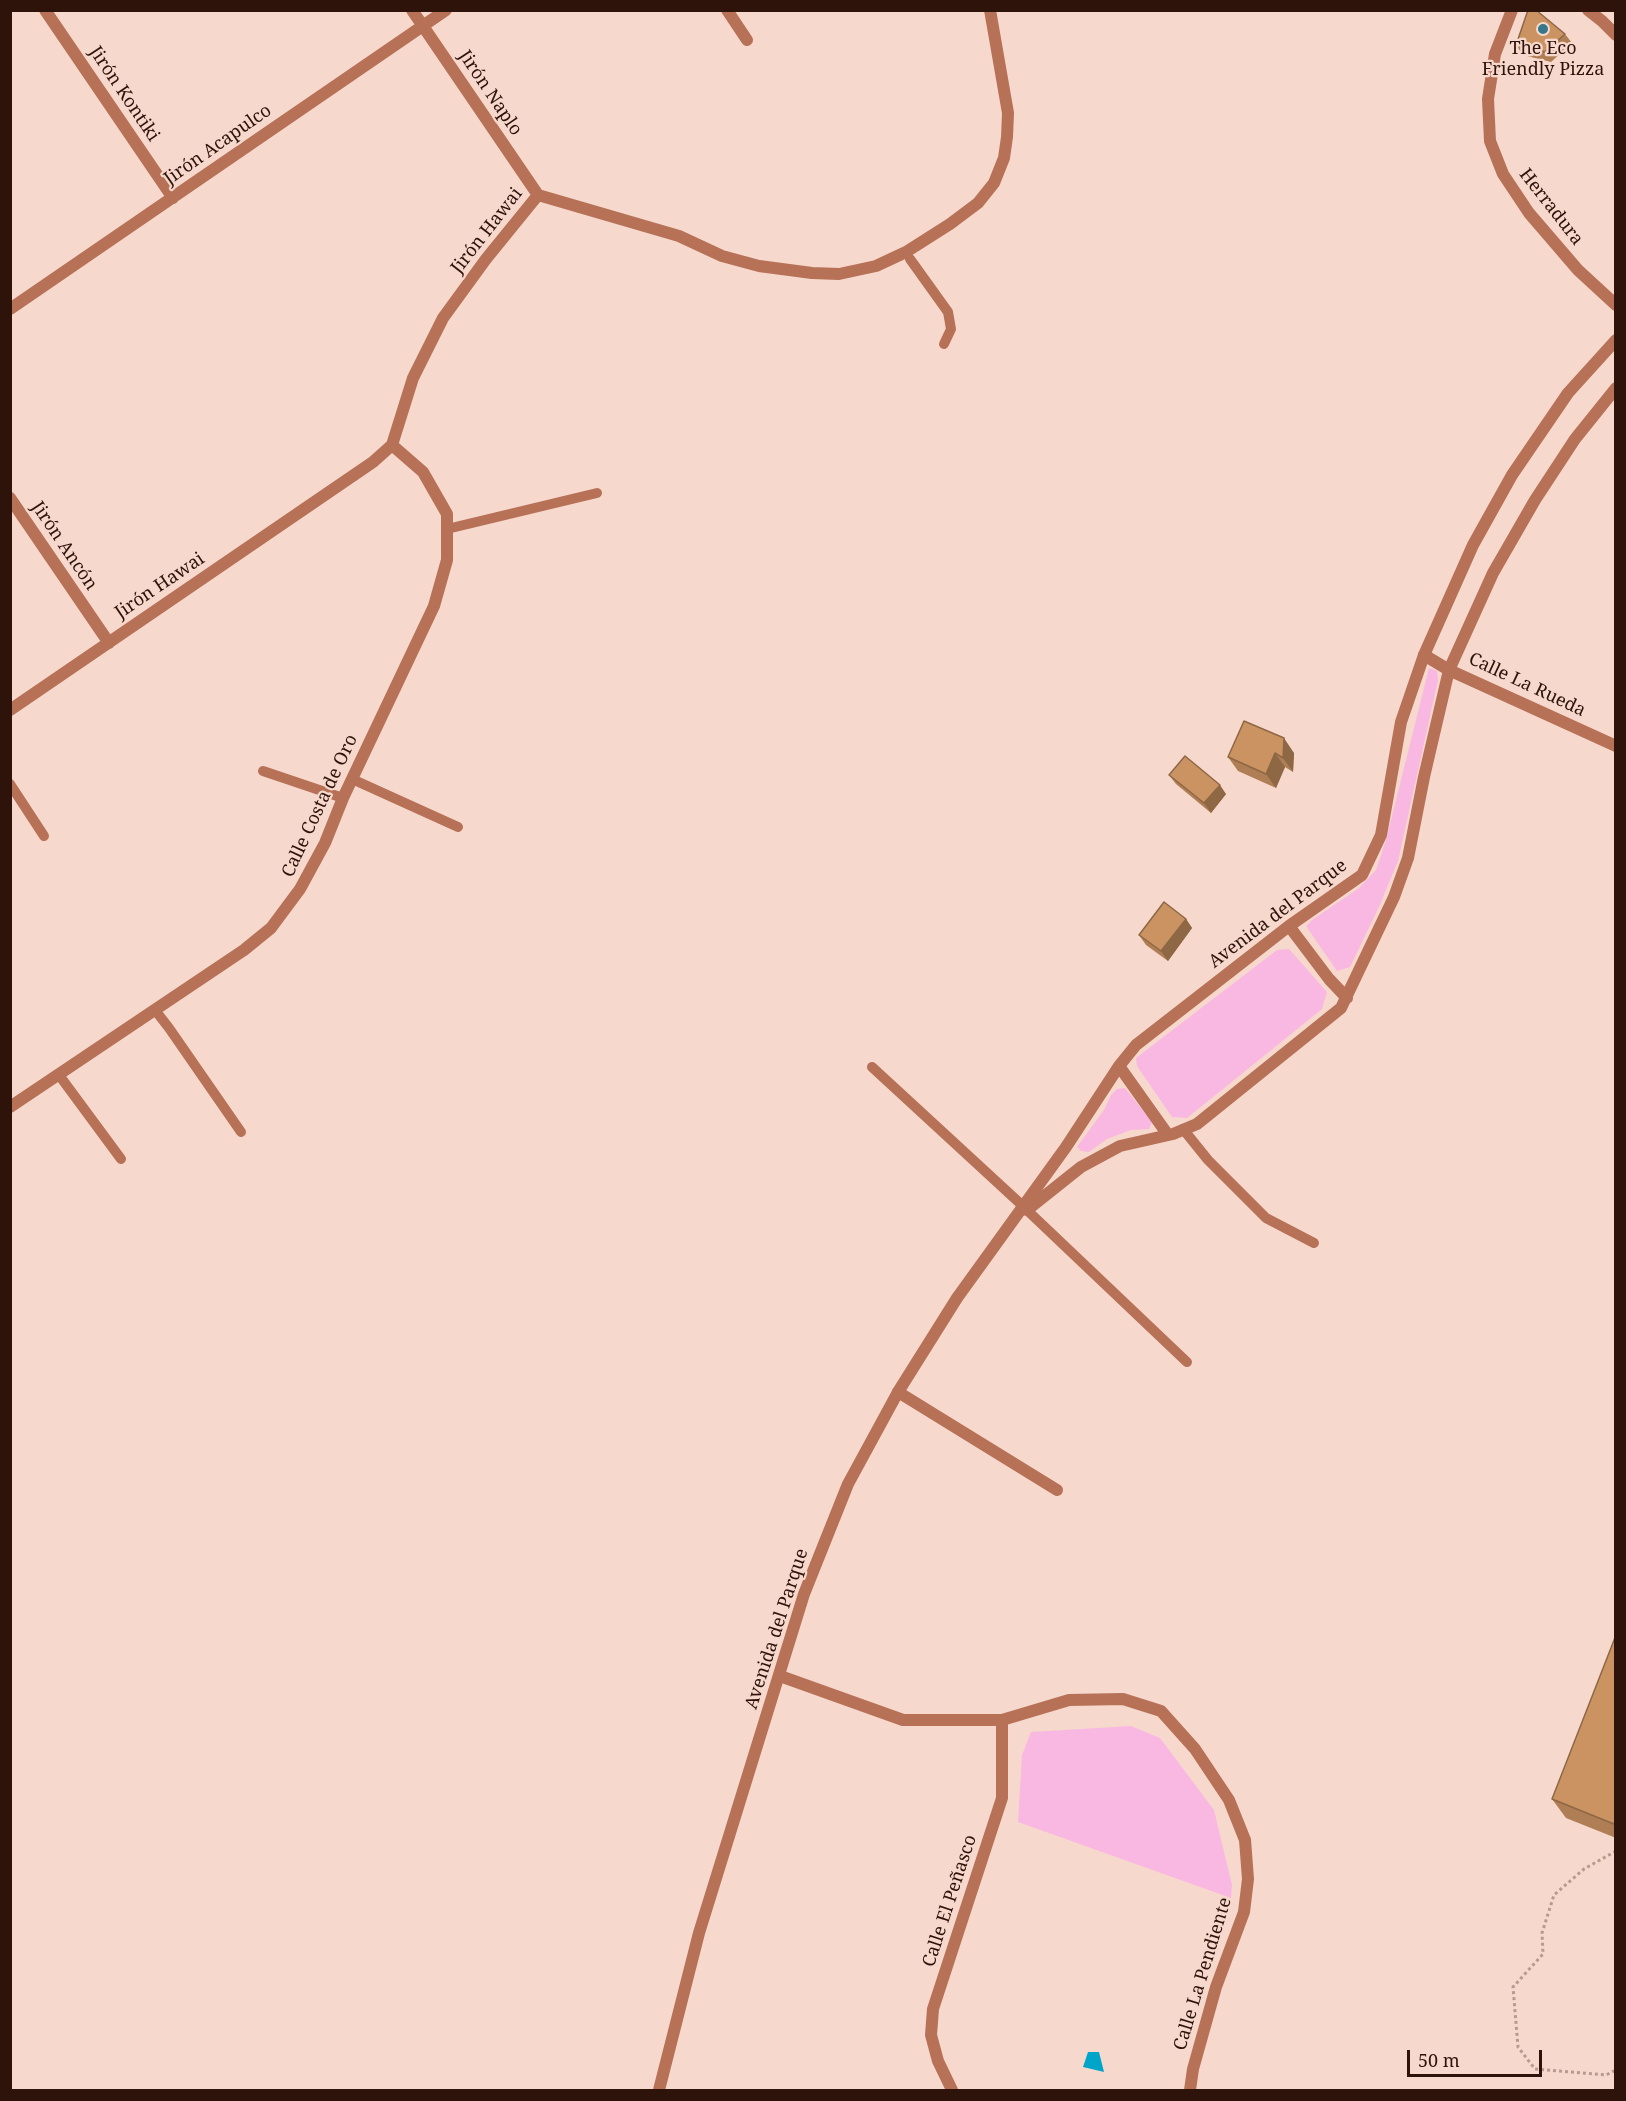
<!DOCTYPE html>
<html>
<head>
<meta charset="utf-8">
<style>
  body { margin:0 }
  #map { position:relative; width:1626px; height:2101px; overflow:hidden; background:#f7d8cd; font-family:"Noto Serif",serif }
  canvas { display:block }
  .frame { position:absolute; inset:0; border:12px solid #2d1309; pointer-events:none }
  .scale { position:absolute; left:1407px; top:2050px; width:135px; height:27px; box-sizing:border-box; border:3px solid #2d1309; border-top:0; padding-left:8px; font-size:18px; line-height:21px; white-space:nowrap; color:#2d1309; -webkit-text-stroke:4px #f7d8cd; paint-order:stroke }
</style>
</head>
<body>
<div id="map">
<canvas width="1626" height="2101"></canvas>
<div class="frame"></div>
<div class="scale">50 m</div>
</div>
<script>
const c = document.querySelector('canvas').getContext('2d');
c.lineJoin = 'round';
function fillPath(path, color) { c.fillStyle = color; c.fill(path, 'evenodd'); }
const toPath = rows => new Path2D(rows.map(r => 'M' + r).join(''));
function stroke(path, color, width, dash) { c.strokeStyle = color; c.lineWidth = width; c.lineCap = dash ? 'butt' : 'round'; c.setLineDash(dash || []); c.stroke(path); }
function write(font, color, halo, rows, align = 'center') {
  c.font = font + ' "Noto Serif",serif'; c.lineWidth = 4.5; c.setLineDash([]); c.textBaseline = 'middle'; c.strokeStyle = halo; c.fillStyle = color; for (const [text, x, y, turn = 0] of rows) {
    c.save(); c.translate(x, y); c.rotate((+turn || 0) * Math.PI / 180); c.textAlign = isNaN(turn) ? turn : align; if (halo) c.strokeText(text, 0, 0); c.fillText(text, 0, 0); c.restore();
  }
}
const green = toPath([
  [1429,668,1437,671,1438,680,1398,861,1379,907,1350,967,1337,971,1306,926,1312,920,1359,888,1376,870,1386,840],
  [1289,949,1327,992,1322,1009,1187,1118,1172,1117,1137,1066,1136,1058,1277,950],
  [1125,1088,1152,1122,1149,1129,1131,1130,1107,1139,1089,1152,1081,1151,1077,1147,1104,1110,1111,1095,1117,1089],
  [1131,1726,1160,1738,1214,1810,1232,1885,1231,1898,1018,1822,1022,1755,1031,1732]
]);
const water = toPath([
  [1088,2052,1099,2052,1104,2072,1083,2067]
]);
const path = toPath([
  [1616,1851,1584,1869,1554,1895,1542,1933,1543,1954,1513,1987,1518,2047,1535,2069,1606,2075,1616,2070]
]);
const service = toPath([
  [910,259,948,312,951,329,944,344],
  [447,529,597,493],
  [263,771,343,798],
  [352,779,458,827],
  [10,784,44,836],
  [155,1010,169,1028,241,1132],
  [872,1067,1024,1207],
  [59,1075,121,1159],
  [1183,1129,1208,1160,1266,1218,1314,1243],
  [1027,1210,1187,1362]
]);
const minor = toPath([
  [45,10,173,198],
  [412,10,538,195],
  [727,10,747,40],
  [1512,10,1495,54,1488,99,1490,141,1503,174,1529,213,1578,270,1616,305],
  [1588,10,1602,21,1616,35],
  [10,309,446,10],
  [10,498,109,643],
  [1424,655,1449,670,1616,746],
  [10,710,373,462,392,445,413,378,443,318,486,259,538,195,679,236,722,256,759,266,812,273,839,274,876,266,906,252,950,224,978,203,994,183,1004,158,1007,137,1008,113,990,10],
  [10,1107,244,950,271,928,300,889,325,843,343,798,434,606,447,560,447,514,423,472,392,445],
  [898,1392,1057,1490],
  [780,1676,903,1720,1002,1720,1069,1700,1123,1699,1161,1711,1195,1749,1229,1800,1245,1840,1248,1879,1244,1912,1216,1987,1193,2069,1190,2090],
  [952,2090,938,2061,931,2035,933,2009,1002,1798,1002,1720]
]);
const tertiary = toPath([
  [1289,926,1329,979,1347,998],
  [1119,1066,1168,1135],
  [1027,1210,1081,1167,1120,1146,1173,1134,1197,1124,1341,1008,1394,897,1408,858,1424,777,1449,670,1493,573,1535,500,1575,439,1616,388],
  [659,2090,699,1933,804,1594,848,1484,898,1392,957,1298,1066,1147,1119,1066,1136,1045,1289,926,1362,875,1381,835,1401,722,1424,655,1473,545,1512,475,1568,393,1616,340]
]);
const wall = toPath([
  [1565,34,1572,43,1551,62,1523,55,1516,45],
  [1244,721,1294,753,1293,772,1285,767,1276,788,1238,771,1228,757],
  [1169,775,1226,794,1211,813,1176,784],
  [1186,919,1192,928,1168,961,1146,945,1139,935],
  [1616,1635,1616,1838,1566,1818,1552,1799]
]);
const shadedWall = toPath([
  [1284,738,1294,753,1293,772,1283,758],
  [1275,753,1285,767,1276,788,1266,774],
  [1220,785,1226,794,1211,813,1204,803],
  [1186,919,1192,928,1168,961,1161,951]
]);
const building = toPath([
  [1528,10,1536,10,1565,34,1545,52,1516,45,1528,10],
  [1244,721,1284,738,1283,758,1275,753,1266,774,1228,757,1244,721],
  [1185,756,1220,785,1204,803,1169,775,1185,756],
  [1164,902,1186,919,1161,951,1139,935,1164,902],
  [1616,1635,1616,1820,1614,1824,1552,1799,1616,1635]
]);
const markers = [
  [1543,29,6,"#37778b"]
];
const poiNames = [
  ["The Eco",1543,49],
  ["Friendly Pizza",1543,70]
];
const streetNames = [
  ["Jirón Naplo",490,93,56],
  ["Jirón Kontiki",124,94,56],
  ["Jirón Acapulco",218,145,-35],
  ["Herradura",1551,207,52],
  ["Jirón Hawai",487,231,-52],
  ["Jirón Ancón",64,546,56],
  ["Jirón Hawai",160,586,-34],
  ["Calle La Rueda",1527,685,25],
  ["Calle Costa de Oro",320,806,-65],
  ["Avenida del Parque",1278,914,-37],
  ["Avenida del Parque",777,1629,-72],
  ["Calle El Peñasco",950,1901,-72],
  ["Calle La Pendiente",1203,1974,-73]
];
fillPath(green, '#f9b8e1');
fillPath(water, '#01a5ca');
stroke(path, '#b89a90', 3, [3, 3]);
stroke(service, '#b67157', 10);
stroke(minor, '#b67157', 12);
stroke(tertiary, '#b67157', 12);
fillPath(wall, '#af7e54');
fillPath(shadedWall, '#8e6745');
fillPath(building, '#cb9362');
stroke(building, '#8e6745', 1.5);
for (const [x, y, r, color] of markers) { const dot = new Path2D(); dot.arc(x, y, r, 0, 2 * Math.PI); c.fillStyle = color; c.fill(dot); stroke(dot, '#f7d8cd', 2); }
write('18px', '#2d1309', '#f7d8cd', poiNames);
write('18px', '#2d1309', '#f7d8cd', streetNames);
</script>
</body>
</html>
